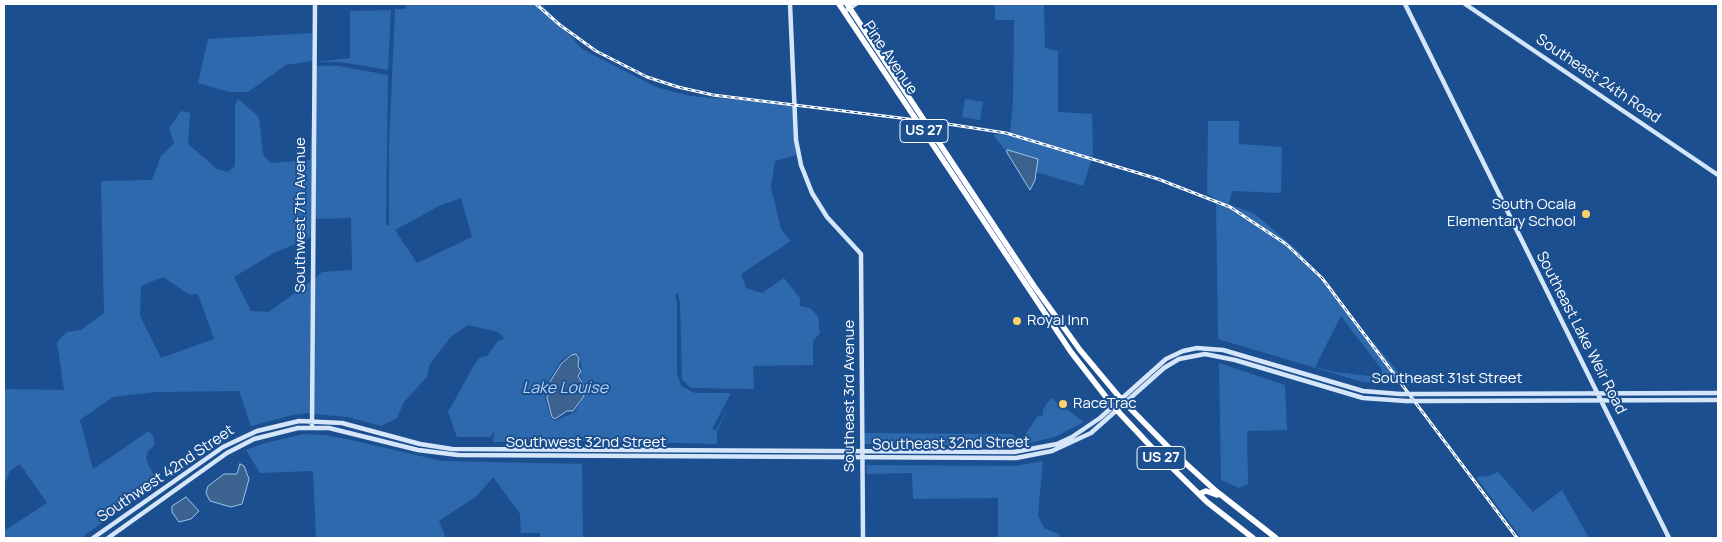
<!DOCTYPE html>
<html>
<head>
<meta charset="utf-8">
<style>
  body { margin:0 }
  #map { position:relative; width:1722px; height:542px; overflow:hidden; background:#1b4f8f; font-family:Manrope,sans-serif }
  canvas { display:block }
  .frame { position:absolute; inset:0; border:5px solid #fff; pointer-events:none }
</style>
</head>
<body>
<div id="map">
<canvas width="1722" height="542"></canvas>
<div class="frame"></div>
</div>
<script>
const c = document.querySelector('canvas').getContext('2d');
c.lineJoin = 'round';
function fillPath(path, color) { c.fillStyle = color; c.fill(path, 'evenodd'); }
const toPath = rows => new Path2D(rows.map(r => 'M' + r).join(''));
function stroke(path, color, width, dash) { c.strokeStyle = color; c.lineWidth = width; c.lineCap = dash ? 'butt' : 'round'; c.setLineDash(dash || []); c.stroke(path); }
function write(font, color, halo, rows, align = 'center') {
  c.font = font + ' Manrope,sans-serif'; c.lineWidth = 4; c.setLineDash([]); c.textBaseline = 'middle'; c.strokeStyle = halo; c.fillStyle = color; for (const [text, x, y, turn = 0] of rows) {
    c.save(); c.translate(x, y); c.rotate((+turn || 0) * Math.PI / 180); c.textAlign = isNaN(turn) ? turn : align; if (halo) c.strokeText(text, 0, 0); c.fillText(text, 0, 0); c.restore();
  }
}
const green = toPath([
  [406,4,542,4,582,49,656,87,690,96,792,104,796,155,775,161,771,187,781,229,791,241,741,274,746,288,762,293,784,278,800,298,800,306,810,308,818,316,820,333,813,341,813,365,753,366,754,389,691,388,682,379,680,303,678,293,675,295,677,303,677,373,681,386,695,393,731,393,712,429,716,431,728,406,717,432,717,444,594,441,493,442,494,431,491,437,457,437,448,412,473,367,479,358,487,356,497,342,504,338,498,332,468,325,452,336,437,354,429,366,427,377,404,402,397,418,381,426,347,417,314,414,315,278,322,272,352,270,351,218,316,219,316,66,339,66,388,75,386,225,389,225,389,146,395,9,406,9],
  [461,198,472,237,417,263,395,230,439,206],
  [577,353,580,357,582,370,580,375,584,384,585,395,575,412,555,421,551,418,545,398,547,384,560,362,570,354],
  [995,4,1044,4,1045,48,1058,51,1058,112,1092,114,1093,156,1083,186,1036,172,1038,159,1006,151,993,135,1010,132,1013,102,1014,20,995,20],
  [391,10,388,70,339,62,316,62,350,58,350,11],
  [312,33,312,61,286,65,248,92,229,92,198,83,208,39],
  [238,99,259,117,263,154,270,163,310,160,312,116,312,237,274,253,234,277,251,311,269,312,311,281,310,413,293,415,251,426,239,391,157,392,113,397,80,420,93,469,149,431,153,436,155,445,148,451,146,459,157,483,81,538,4,538,4,531,47,503,20,464,10,471,4,485,4,389,64,390,57,342,67,332,81,330,104,313,101,181,152,180,161,156,174,143,169,128,181,111,190,113,188,144,217,169,228,172,235,166,235,105],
  [163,277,190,295,198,294,214,339,161,358,140,316,141,286],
  [965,99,983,102,980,120,962,117],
  [1208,121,1239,121,1239,144,1282,147,1281,193,1232,191,1229,204,1255,214,1298,251,1333,289,1339,301,1409,385,1363,382,1218,339,1216,199,1207,194],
  [1341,316,1382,370,1381,374,1369,376,1335,372,1315,367],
  [1219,363,1285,385,1287,430,1247,431,1248,484,1239,488,1221,480],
  [1051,398,1084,422,1055,437,1016,446,864,444,864,433,1012,434,1021,441,1037,417,1043,415,1043,409],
  [304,434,324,435,347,439,442,461,582,464,583,538,540,538,540,533,521,533,520,514,493,477,477,496,439,521,446,538,316,538,313,471,260,473,246,450,265,443],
  [1043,461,1038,515,1044,528,1060,535,1058,538,998,538,998,498,913,499,912,473,867,474,866,465,1015,466],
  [1498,472,1533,512,1562,490,1589,538,1521,538,1476,477,1488,476]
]);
const water = toPath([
  [1008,150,1038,159,1035,180,1030,190,1006,151,1008,150],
  [576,354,579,358,578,366,581,371,578,376,583,384,584,396,573,411,567,411,555,419,552,417,547,398,548,385,561,364,571,355,576,354],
  [240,464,244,466,249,479,242,504,231,507,210,501,206,493,208,486,224,474,237,474,240,464],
  [186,497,199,511,191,519,179,522,172,512,172,506,186,497]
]);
const secondary = toPath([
  [790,4,796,140,801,165,812,193,827,217,861,254,863,538],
  [1405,4,1669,538],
  [1465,4,1718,175],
  [847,10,856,4],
  [1421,394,1718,393],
  [1426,401,1718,400],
  [312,427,315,4],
  [93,538,223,447,257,431,299,421,342,423,420,444,452,449,1014,452,1057,444,1072,437,1100,418,1166,359,1183,351,1197,348,1223,350,1363,391,1400,394],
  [108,538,227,453,254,439,298,428,329,428,418,450,458,455,1016,458,1052,451,1091,433,1164,368,1179,359,1205,354,1235,360,1363,398,1406,401]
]);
const highway = toPath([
  [839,4,1071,352,1113,406,1156,452,1207,502,1253,538],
  [847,4,1034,286,1080,350,1121,399,1172,451,1216,491,1276,538],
  [1199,494,1206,491,1217,495]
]);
const rail = toPath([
  [536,4,560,25,596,51,647,77,678,87,713,95,941,123,1006,133,1158,179,1230,207,1286,244,1322,278,1517,538]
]);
const secondaryBridge = toPath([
  [1400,394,1421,394],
  [1406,401,1426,401]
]);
const markers = [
  [1586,214,5,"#ffd166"],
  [1017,321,5,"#ffd166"],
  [1063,404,5,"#ffd166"]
];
const shields = [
  [924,131,48],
  [1161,458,48]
];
const shieldNames = [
  ["US 27",924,131],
  ["US 27",1161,458]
];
const streetNames = [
  ["Pine Avenue",890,58,56],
  ["Southeast 24th Road",1598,79,34],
  ["Southwest 7th Avenue",301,215,-90],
  ["Southeast Lake Weir Road",1581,333,63],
  ["Southeast 31st Street",1447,379],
  ["Southeast 3rd Avenue",850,396,-90],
  ["Southwest 32nd Street",586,443],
  ["Southeast 32nd Street",951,444,-1],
  ["Southwest 42nd Street",166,474,-34]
];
const poiNames = [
  ["South Ocala",1576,205,"right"],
  ["Elementary School",1576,222,"right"],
  ["Royal Inn",1027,321],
  ["RaceTrac",1073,404]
];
const waterNames = [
  ["Lake Louise",565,389]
];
fillPath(green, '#2e69ad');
fillPath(water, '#3c6290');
stroke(water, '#9cc4f0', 1);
stroke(secondary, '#d6e6fa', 4.5);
stroke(highway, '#fff', 5.5);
stroke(rail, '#fff', 3);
stroke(rail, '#1b4f8f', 1, [4]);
stroke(secondaryBridge, '#d6e6fa', 4.5);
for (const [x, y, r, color] of markers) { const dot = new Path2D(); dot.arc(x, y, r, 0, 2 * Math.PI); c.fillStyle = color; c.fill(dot); stroke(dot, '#1b4f8f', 2); }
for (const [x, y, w] of shields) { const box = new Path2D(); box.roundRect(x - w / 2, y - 11.5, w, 23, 4); c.fillStyle = '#1b4f8f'; c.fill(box); stroke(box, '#fff', 1); }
write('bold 14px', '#fff', null, shieldNames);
write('15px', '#fff', '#1b4f8f', streetNames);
write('15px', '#fff', '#1b4f8f', poiNames, 'left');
write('italic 16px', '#b5d3f5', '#1b4f8f', waterNames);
</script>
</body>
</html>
